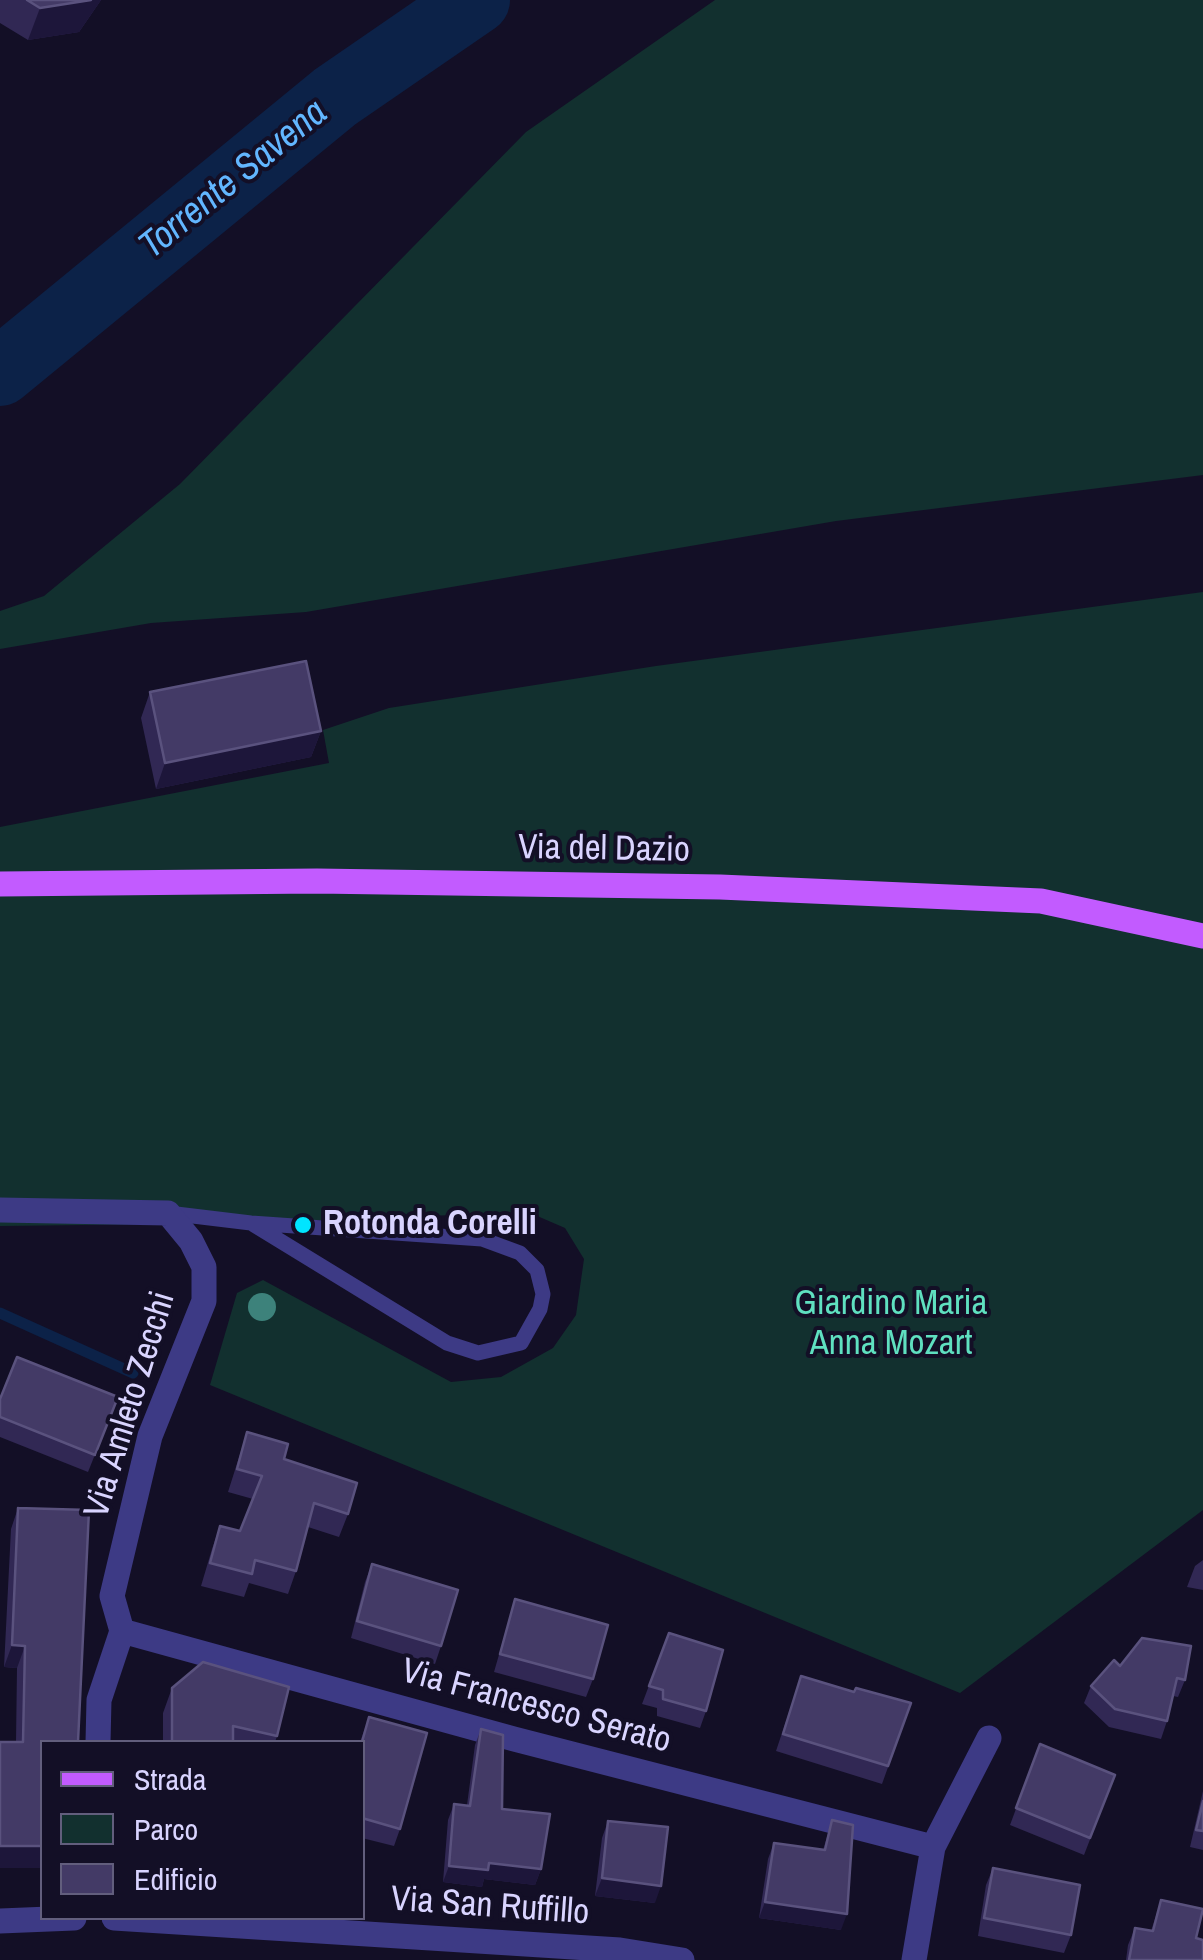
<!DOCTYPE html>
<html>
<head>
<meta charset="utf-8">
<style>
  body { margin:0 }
  #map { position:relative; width:1203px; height:1960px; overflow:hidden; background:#130f26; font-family:"Archivo Narrow",sans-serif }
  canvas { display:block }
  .legend { position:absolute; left:40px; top:1740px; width:325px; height:180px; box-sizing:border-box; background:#130f26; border:2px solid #625e7d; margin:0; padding:12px 18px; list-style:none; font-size:30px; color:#d9d4ff }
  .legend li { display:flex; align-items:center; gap:20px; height:50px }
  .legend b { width:50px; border:2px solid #625e7d }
</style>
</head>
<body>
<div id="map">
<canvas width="1203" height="1960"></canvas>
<ul class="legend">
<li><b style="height:12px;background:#c25bff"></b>Strada</li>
<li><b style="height:28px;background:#12302f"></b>Parco</li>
<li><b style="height:28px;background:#433a66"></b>Edificio</li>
</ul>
</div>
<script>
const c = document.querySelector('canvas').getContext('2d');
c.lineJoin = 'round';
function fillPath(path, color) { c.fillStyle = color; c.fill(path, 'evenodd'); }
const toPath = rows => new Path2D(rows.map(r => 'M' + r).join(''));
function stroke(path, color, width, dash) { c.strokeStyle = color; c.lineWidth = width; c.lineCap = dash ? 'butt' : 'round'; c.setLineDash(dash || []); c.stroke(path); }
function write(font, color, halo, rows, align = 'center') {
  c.font = font + ' "Archivo Narrow",sans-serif'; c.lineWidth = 8; c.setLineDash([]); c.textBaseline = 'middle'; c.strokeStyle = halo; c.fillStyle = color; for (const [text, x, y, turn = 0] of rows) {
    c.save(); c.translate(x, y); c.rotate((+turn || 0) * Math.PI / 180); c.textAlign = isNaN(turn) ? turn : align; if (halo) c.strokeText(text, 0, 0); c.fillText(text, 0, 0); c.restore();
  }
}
const green = toPath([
  [715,0,1203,0,1203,475,836,521,306,612,151,623,0,649,0,611,44,596,180,484,526,132],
  [1203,592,1203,1510,960,1693,210,1385,237,1293,263,1280,451,1382,501,1377,553,1348,576,1315,584,1259,565,1228,528,1212,251,1223,0,1226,0,827,329,763,323,730,389,708,656,666]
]);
const stream = toPath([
  [0,1313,133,1373]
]);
const river = toPath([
  [0,372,335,97,476,0]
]);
const lane = toPath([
  [168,1213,251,1223,482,1239,520,1253,537,1270,543,1294,540,1309,521,1343,478,1353,447,1343,251,1223]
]);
const street = toPath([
  [0,1210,168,1213,191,1241,204,1267,204,1301,150,1436,112,1596,122,1631,99,1700,98,1742],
  [122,1631,514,1739,933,1847,914,1960],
  [933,1847,989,1738],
  [114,1918,620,1950,682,1960],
  [0,1921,74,1918]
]);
const primary = toPath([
  [0,884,317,881,720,887,1041,901,1203,936]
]);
const trees = [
  [262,1307]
];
const wall = toPath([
  [0,0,101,0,79,32,28,40,0,23],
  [150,692,321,731,311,757,156,789,141,718],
  [118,1397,88,1472,0,1437,0,1399],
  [247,1432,284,1459,348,1514,339,1537,308,1527,296,1571,288,1594,249,1583,244,1597,201,1586,212,1549,220,1526,240,1531,253,1499,228,1492],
  [18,1508,42,1742,42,1868,0,1868,0,1742,16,1742,17,1668,4,1667,11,1529],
  [1203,1560,1203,1590,1187,1587,1195,1566],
  [372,1564,441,1646,435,1664,351,1638,365,1582],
  [515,1599,593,1679,586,1697,494,1672],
  [669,1633,706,1711,700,1728,657,1716,657,1708,642,1704],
  [1120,1666,1185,1680,1178,1697,1173,1696,1167,1721,1161,1739,1109,1727,1084,1703,1091,1686],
  [801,1676,854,1692,911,1703,882,1784,776,1751],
  [172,1688,277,1736,275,1742,163,1742,163,1713],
  [369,1717,400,1829,394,1846,362,1838,362,1742,360,1742],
  [481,1729,502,1809,541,1869,535,1885,484,1879,482,1887,443,1882,448,1820,454,1804,467,1805,475,1745],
  [1040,1744,1115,1775,1084,1855,1010,1825],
  [1203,1791,1203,1850,1190,1847],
  [832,1820,841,1930,759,1918,768,1859,774,1843,823,1850],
  [608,1821,655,1903,595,1896,602,1838],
  [993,1868,1071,1935,1064,1953,978,1936,986,1885],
  [1161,1900,1196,1938,1203,1960,1126,1960,1128,1945,1135,1928,1151,1931]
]);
const shadedWall = toPath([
  [91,0,101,0,79,32,28,40,40,8],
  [321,731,311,757,156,789,165,763],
  [12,1645,25,1646,17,1668,4,1667],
  [0,1846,42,1846,42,1868,0,1868],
  [489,1863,541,1869,535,1885,484,1879,482,1887,443,1882,449,1866],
  [602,1878,661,1886,655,1903,595,1896],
  [765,1902,847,1914,841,1930,759,1918]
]);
const building = toPath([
  [27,0,91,0,40,8,27,0],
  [306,661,321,731,165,763,150,692,306,661],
  [17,1357,118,1397,95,1455,0,1417,0,1399,17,1357],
  [247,1432,288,1444,284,1459,357,1483,348,1514,314,1503,296,1571,255,1560,252,1574,210,1563,220,1526,240,1531,262,1476,237,1469,247,1432],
  [18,1508,89,1510,78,1742,42,1742,42,1846,0,1846,0,1742,23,1742,25,1646,12,1645,18,1508],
  [372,1564,458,1590,441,1646,357,1621,372,1564],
  [515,1599,608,1625,593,1679,500,1654,515,1599],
  [669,1633,723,1650,706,1711,663,1699,663,1690,649,1686,669,1633],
  [1142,1638,1191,1646,1185,1680,1177,1678,1167,1721,1115,1709,1091,1686,1114,1660,1120,1666,1142,1638],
  [203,1662,289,1687,277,1736,233,1726,233,1742,172,1742,172,1688,203,1662],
  [801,1676,854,1692,856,1688,911,1703,888,1766,783,1734,801,1676],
  [369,1717,427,1733,400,1829,362,1818,362,1742,369,1717],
  [481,1729,503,1735,502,1809,550,1814,541,1869,489,1863,488,1870,449,1866,454,1804,470,1806,481,1729],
  [1040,1744,1115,1775,1090,1838,1016,1808,1040,1744],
  [1203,1801,1203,1831,1196,1830,1203,1801],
  [832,1820,853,1825,847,1914,765,1902,774,1843,825,1850,832,1820],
  [608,1821,668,1827,661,1886,602,1878,608,1821],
  [993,1868,1080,1885,1071,1935,984,1918,993,1868],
  [1161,1900,1203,1909,1196,1938,1203,1940,1203,1960,1129,1960,1135,1928,1153,1931,1161,1900]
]);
const markers = [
  [303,1225,10,"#00e5ff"]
];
const streetNames = [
  ["Via del Dazio",604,850,1],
  ["Via Amleto Zecchi",131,1405,-73],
  ["Via Francesco Serato",536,1707,15],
  ["Via San Ruffillo",490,1907,4]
];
const poiNames = [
  ["Rotonda Corelli",323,1225]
];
const parkNames = [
  ["Giardino Maria",891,1305],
  ["Anna Mozart",891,1345]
];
const waterNames = [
  ["Torrente Savena",234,180,-39]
];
fillPath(green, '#12302f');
stroke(stream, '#0c2248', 11);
stroke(river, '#0c2248', 68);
stroke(lane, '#3d3a85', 15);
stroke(street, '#3d3a85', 25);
stroke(primary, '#c25bff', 25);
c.fillStyle = '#3d827b';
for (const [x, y] of trees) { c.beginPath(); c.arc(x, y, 14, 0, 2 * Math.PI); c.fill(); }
fillPath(wall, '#312854');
fillPath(shadedWall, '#1d163a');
fillPath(building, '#433a66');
stroke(building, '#5a527e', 2.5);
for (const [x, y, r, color] of markers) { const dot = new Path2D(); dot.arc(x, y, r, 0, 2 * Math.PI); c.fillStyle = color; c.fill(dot); stroke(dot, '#130f26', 4); }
write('35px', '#d9d4ff', '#130f26', streetNames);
write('bold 35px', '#d9d4ff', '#130f26', poiNames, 'left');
write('35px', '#5fe0c0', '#130f26', parkNames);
write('italic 38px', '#62b6ff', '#130f26', waterNames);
</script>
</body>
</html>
